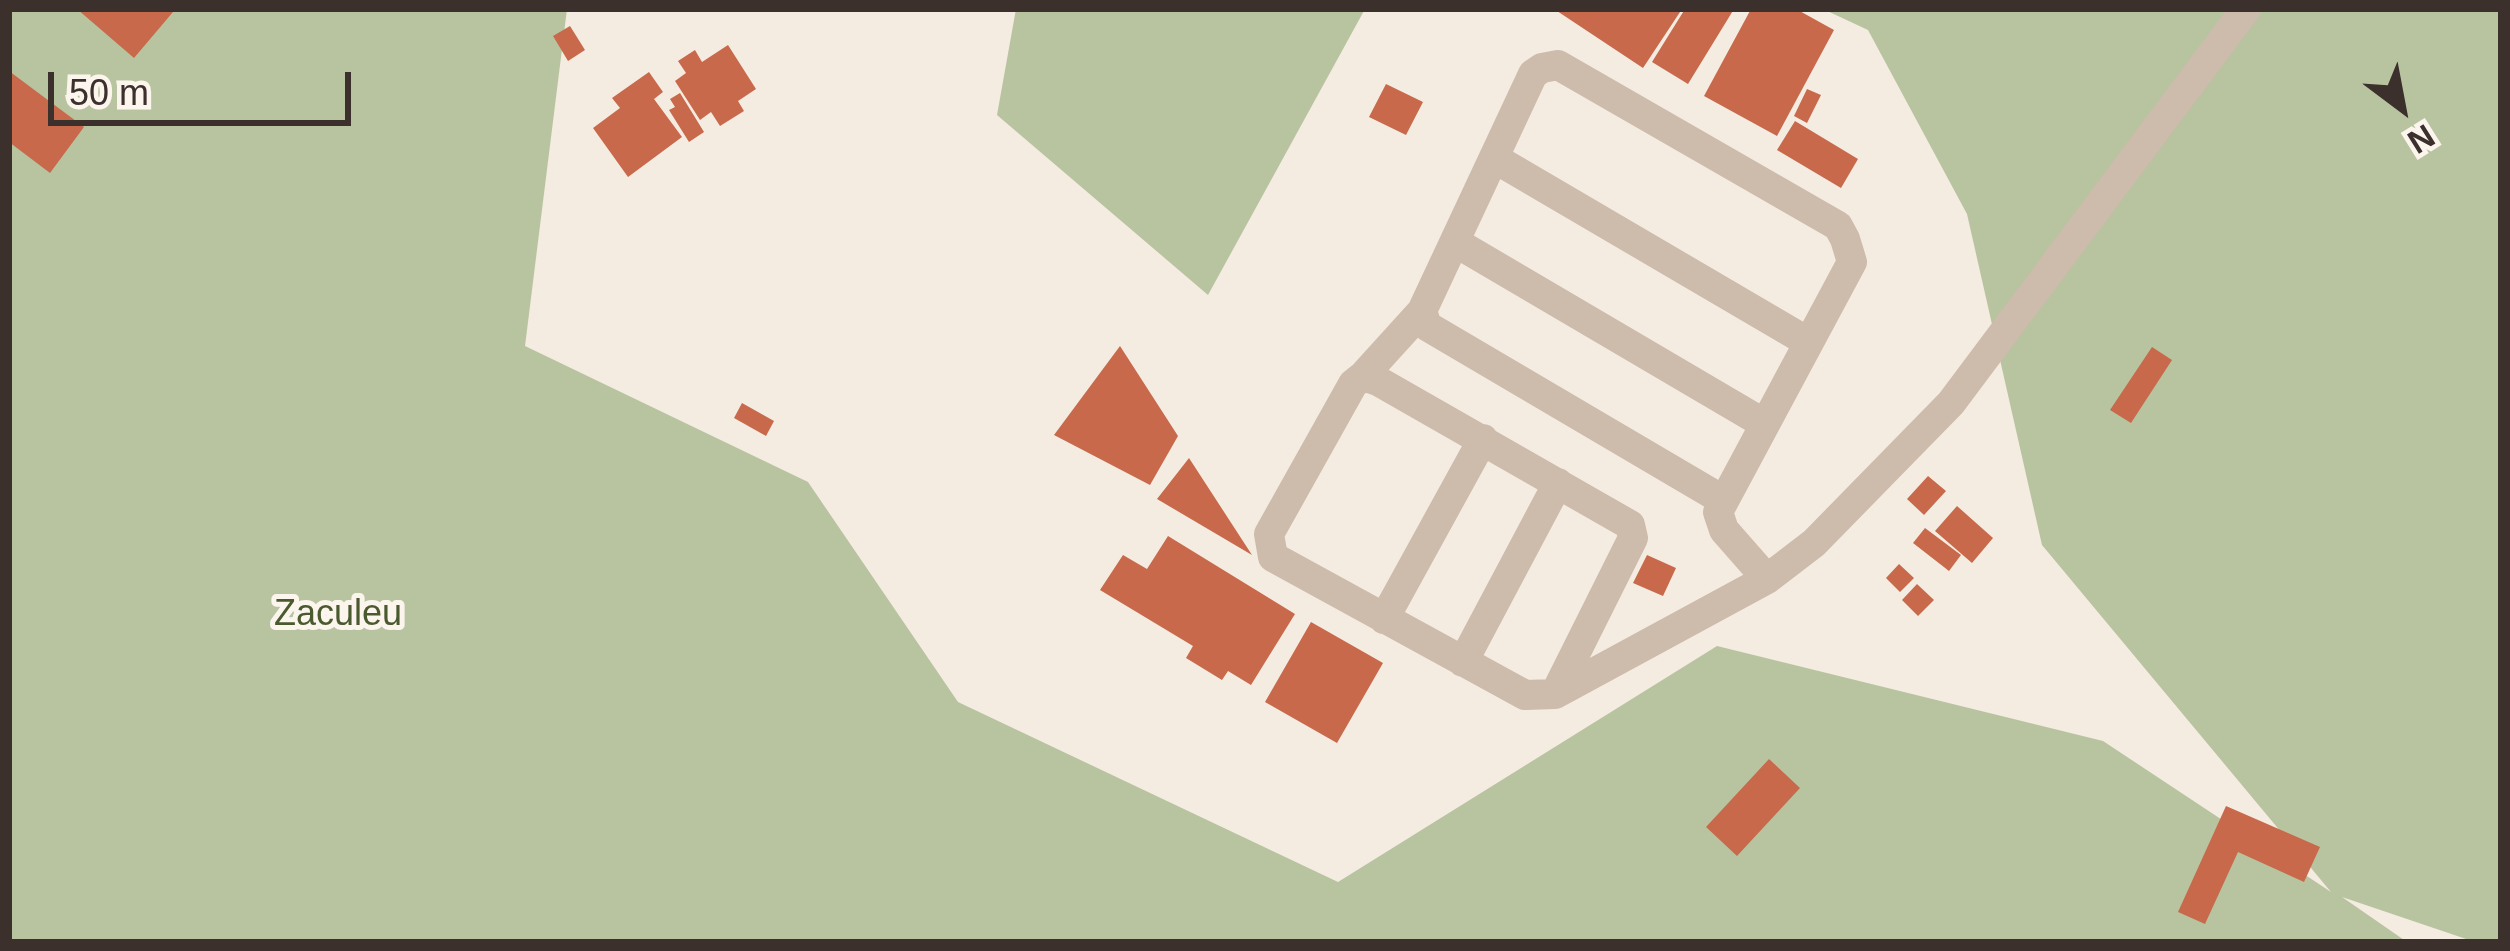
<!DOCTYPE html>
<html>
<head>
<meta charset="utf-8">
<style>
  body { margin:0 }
  #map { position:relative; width:2510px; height:951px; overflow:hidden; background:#f4ebe1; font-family:Helvetica,sans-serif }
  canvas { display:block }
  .frame { position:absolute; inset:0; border:12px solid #3b302b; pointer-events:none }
  .north { position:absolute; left:2342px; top:48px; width:120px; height:120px; -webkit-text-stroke:9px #fbf5ee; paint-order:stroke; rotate:148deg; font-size:33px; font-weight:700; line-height:48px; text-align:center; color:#3b302b }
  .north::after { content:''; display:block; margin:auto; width:42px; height:54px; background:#3b302b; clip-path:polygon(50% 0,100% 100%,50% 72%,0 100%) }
  .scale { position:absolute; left:48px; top:72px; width:303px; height:54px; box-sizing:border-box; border:6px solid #3b302b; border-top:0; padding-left:15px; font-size:36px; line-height:42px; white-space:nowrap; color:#3b302b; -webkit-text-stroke:9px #fbf5ee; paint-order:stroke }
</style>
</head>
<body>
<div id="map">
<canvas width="2510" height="951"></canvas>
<div class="frame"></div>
<div class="north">N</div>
<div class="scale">50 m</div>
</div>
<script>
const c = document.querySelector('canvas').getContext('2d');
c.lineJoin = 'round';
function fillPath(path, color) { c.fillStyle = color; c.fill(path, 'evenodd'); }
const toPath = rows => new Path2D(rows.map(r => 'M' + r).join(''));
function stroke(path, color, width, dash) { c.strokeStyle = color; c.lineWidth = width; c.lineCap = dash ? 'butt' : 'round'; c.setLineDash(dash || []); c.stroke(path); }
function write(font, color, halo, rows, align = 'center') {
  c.font = font + ' Helvetica,sans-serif'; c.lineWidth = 10; c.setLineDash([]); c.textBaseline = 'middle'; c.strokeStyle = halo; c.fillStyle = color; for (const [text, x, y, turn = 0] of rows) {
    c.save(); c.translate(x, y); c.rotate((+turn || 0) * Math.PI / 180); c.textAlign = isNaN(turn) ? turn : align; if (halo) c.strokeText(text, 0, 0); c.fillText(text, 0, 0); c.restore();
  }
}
const green = toPath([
  [9,9,567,9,525,346,808,482,958,702,1338,882,1717,646,2103,741,2331,892,2042,545,1967,214,1868,30,1823,9,2501,9,2501,942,2475,942,2342,897,2407,942,9,942],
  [1016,9,1365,9,1208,295,997,115]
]);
const building = toPath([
  [77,9,170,9,173,12,134,58],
  [1554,9,1682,9,1643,68],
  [1685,9,1734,9,1688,84,1652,62],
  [1751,9,1796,9,1834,30,1777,136,1704,96],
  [570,26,585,50,568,61,553,36],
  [728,45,756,89,738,101,744,111,720,126,711,112,700,120,675,81,686,73,678,61,695,50,702,62],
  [9,71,84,127,50,173,9,142],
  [649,72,663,92,654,99,682,137,628,177,593,128,620,108,612,98],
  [1386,84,1423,102,1406,135,1369,117],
  [1807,89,1821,95,1807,123,1794,116],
  [680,93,704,132,689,142,669,110,675,107,670,99],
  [1795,121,1858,159,1841,188,1777,150],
  [1120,346,1178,436,1150,485,1054,435],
  [2152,347,2172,360,2131,423,2110,410],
  [742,403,774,421,766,436,734,418],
  [1189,458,1252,555,1157,499],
  [1928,476,1946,491,1924,515,1907,499],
  [1957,506,1993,538,1972,563,1935,531],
  [1925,528,1961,555,1949,571,1913,543],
  [1168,536,1295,614,1251,685,1228,671,1222,680,1186,658,1193,646,1100,590,1123,555,1147,569],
  [1647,555,1676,568,1663,596,1633,583],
  [1899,564,1914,578,1900,592,1886,578],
  [1917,584,1934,600,1918,616,1902,600],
  [1311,622,1383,663,1337,743,1265,702],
  [1769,759,1800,788,1737,856,1706,827],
  [2226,806,2320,847,2304,882,2238,852,2205,924,2178,912]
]);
const minor = toPath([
  [1494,158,1808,342],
  [1455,242,1763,423],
  [1363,376,1422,311],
  [1721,499,1427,326,1422,311,1533,74,1542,68,1558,65,1838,226,1845,239,1852,262,1718,512,1724,530,1767,579],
  [1384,619,1483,439],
  [1463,662,1558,483],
  [1555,694,1633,538,1630,525,1378,381,1363,376,1353,384,1269,534,1273,557,1525,695,1555,694,1767,579,1814,543,1951,403,2246,9]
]);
const parkNames = [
  ["Zaculeu",338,615]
];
fillPath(green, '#b8c4a0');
fillPath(building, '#c8694b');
stroke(minor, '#cdbbac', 30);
write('36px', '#4a5a2e', '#fbf5ee', parkNames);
</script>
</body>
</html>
